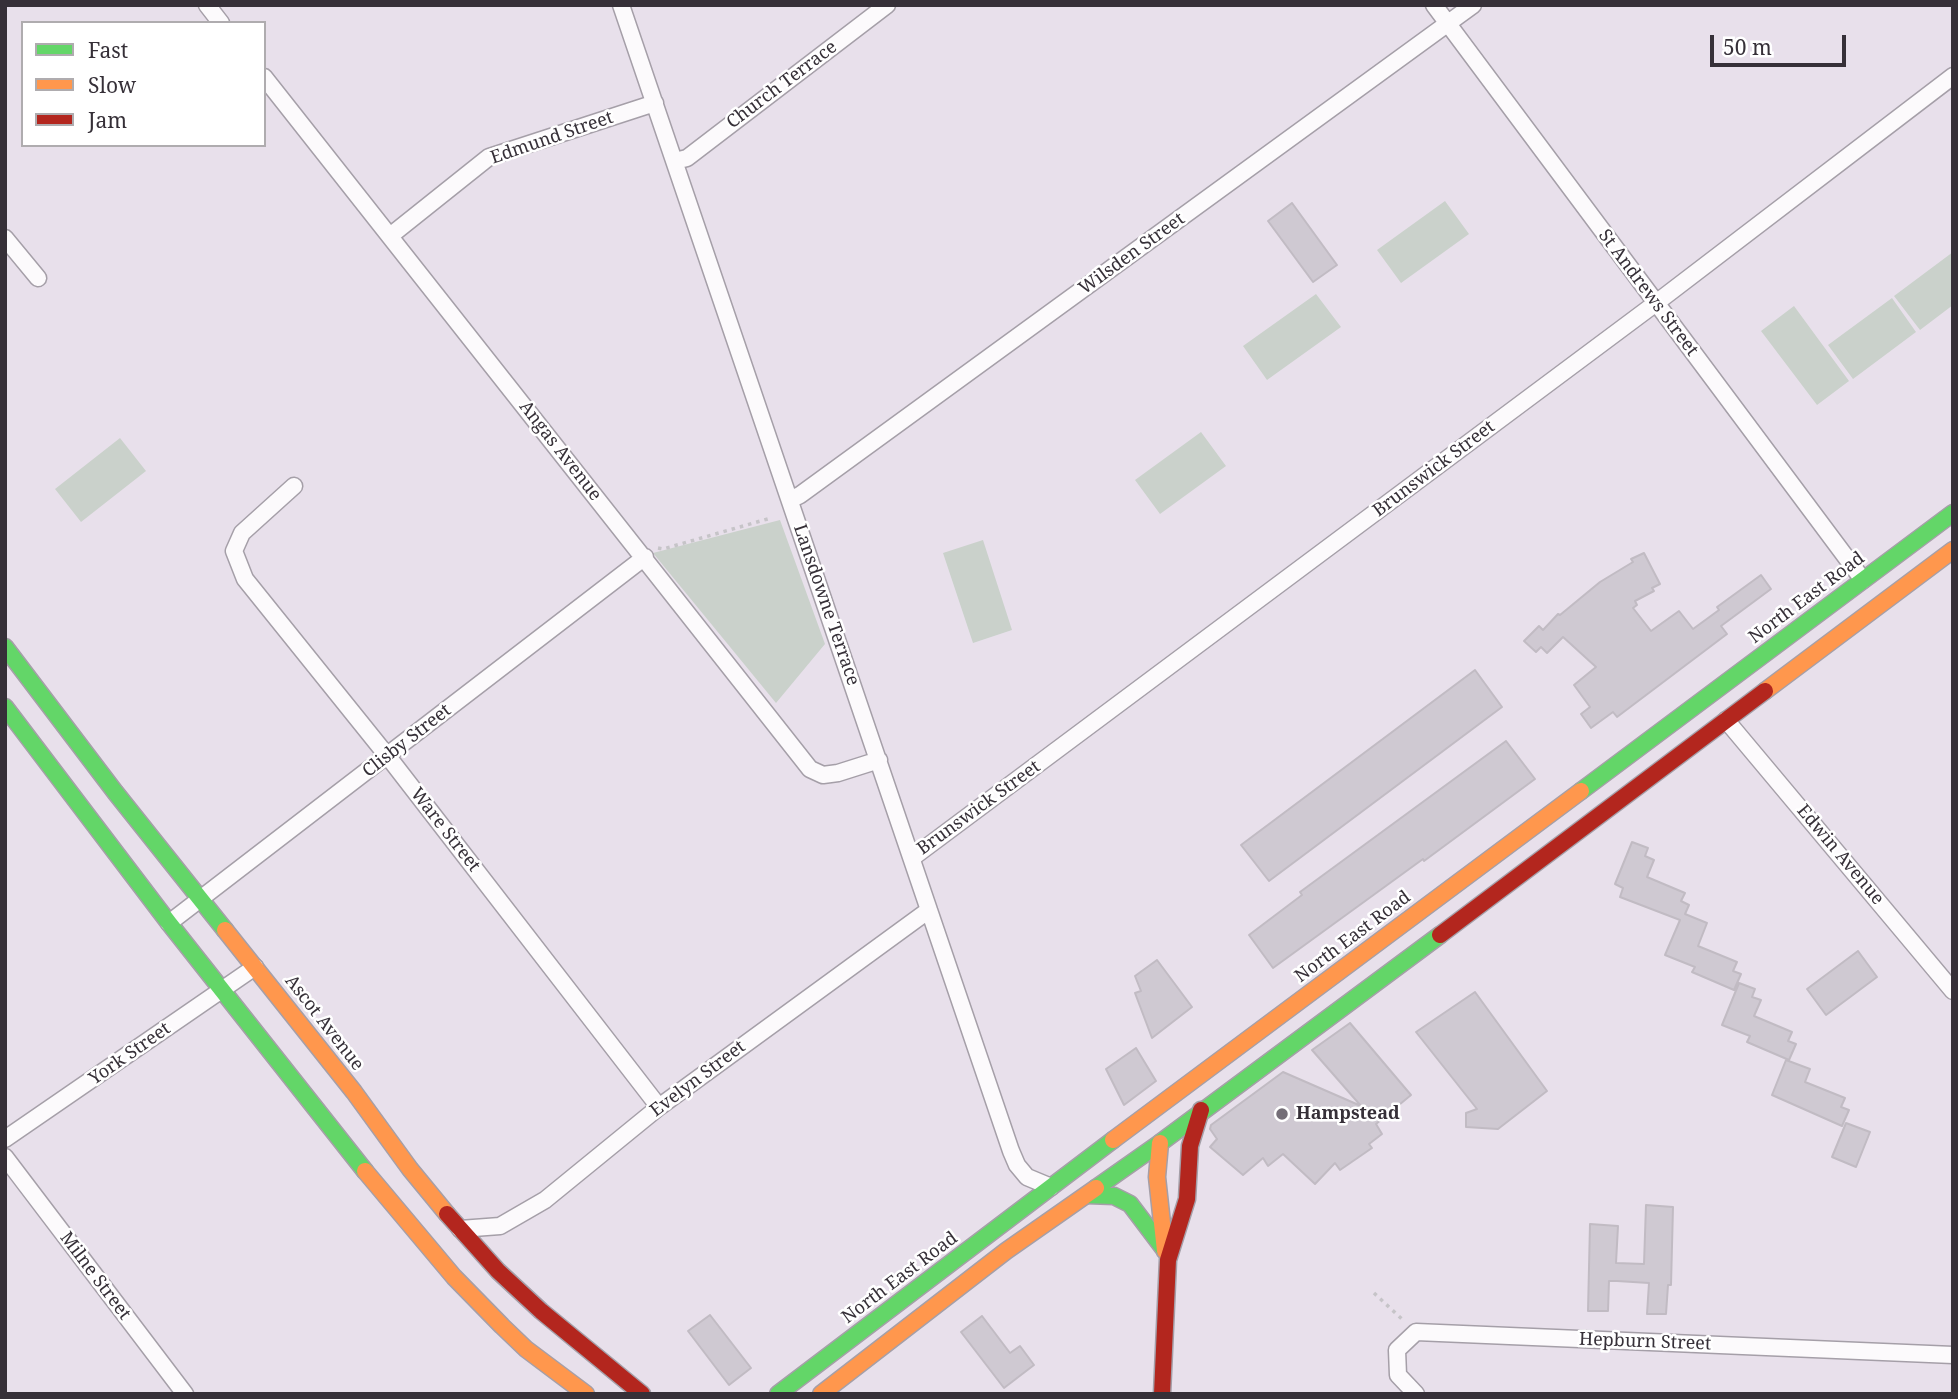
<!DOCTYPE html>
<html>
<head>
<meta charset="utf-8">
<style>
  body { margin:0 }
  #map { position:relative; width:1958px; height:1399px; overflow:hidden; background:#e8e0eb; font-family:"Noto Serif",serif }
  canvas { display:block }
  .frame { position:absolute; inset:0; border:7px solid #363038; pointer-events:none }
  .legend { position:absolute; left:21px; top:21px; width:245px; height:126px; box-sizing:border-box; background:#fff; border:2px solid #afacaf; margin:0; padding:9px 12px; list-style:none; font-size:21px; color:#363038 }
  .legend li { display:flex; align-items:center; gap:14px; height:35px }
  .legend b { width:35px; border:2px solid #afacaf }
  .scale { position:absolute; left:1710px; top:35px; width:136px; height:32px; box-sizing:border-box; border:4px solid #363038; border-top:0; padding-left:9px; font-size:21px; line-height:24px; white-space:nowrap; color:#363038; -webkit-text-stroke:5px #fff; paint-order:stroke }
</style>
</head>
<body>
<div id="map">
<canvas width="1958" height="1399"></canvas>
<div class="frame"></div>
<ul class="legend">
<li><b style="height:9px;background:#63d668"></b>Fast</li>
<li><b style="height:9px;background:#ff974d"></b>Slow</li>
<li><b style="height:9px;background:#b3261e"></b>Jam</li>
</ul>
<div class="scale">50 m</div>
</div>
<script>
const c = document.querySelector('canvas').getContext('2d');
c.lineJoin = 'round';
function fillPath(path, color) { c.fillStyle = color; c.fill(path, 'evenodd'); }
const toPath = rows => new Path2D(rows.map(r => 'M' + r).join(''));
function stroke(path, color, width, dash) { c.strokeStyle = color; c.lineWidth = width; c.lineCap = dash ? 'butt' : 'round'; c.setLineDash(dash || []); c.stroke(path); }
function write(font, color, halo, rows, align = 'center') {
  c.font = font + ' "Noto Serif",serif'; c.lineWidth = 5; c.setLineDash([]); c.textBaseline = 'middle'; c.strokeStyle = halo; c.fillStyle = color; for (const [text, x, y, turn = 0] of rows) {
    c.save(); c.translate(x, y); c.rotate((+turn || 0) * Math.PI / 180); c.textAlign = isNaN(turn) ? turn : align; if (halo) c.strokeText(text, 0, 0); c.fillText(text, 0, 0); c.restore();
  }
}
const green = toPath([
  [1445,201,1469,234,1401,283,1377,250],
  [1953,252,1953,305,1920,330,1894,296],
  [1316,294,1341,327,1267,380,1243,346],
  [1892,298,1916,332,1853,379,1828,345],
  [1794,306,1849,381,1817,405,1761,331],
  [1201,432,1226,466,1160,514,1135,480],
  [120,438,146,471,81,522,55,489],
  [780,520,825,644,776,703,653,553],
  [983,540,1012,630,973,643,943,553]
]);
const building = toPath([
  [1292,203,1337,265,1313,282,1268,221,1292,203],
  [1644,553,1660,584,1652,588,1654,591,1635,601,1637,605,1633,608,1651,631,1679,611,1693,629,1719,610,1717,607,1761,575,1771,589,1721,626,1727,634,1617,717,1613,712,1591,728,1581,714,1590,707,1574,685,1596,667,1563,637,1547,653,1541,647,1536,652,1524,641,1539,626,1543,630,1558,614,1560,615,1600,582,1633,562,1631,559,1644,553],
  [1475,670,1502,707,1269,881,1241,845,1475,670],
  [1506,741,1535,779,1424,861,1423,859,1273,968,1249,935,1302,895,1300,892,1506,741],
  [1632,842,1648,848,1645,856,1654,860,1647,877,1685,893,1681,901,1689,905,1685,914,1707,923,1698,946,1737,962,1733,971,1741,974,1734,990,1692,972,1695,967,1665,955,1680,920,1620,897,1623,888,1615,884,1632,842],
  [1858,951,1877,977,1826,1015,1807,989,1858,951],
  [1157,960,1192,1007,1152,1038,1135,993,1141,991,1135,976,1157,960],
  [1739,983,1755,989,1752,997,1761,1000,1754,1016,1792,1032,1788,1041,1796,1044,1789,1060,1747,1042,1750,1036,1722,1025,1739,983],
  [1475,992,1547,1091,1498,1129,1466,1127,1466,1113,1477,1109,1416,1032,1475,992],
  [1350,1023,1411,1095,1376,1124,1382,1134,1369,1144,1372,1148,1340,1170,1335,1163,1315,1184,1283,1154,1268,1166,1263,1158,1243,1175,1210,1147,1217,1139,1210,1129,1211,1125,1283,1072,1361,1106,1312,1050,1350,1023],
  [1136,1048,1156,1081,1124,1105,1106,1069,1136,1048],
  [1786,1060,1810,1069,1805,1082,1845,1098,1841,1107,1849,1110,1842,1126,1772,1095,1786,1060],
  [1846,1123,1870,1132,1856,1167,1832,1157,1846,1123],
  [1646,1205,1673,1207,1671,1285,1668,1285,1666,1314,1647,1314,1649,1283,1617,1281,1609,1281,1608,1311,1588,1311,1590,1224,1618,1226,1616,1263,1644,1264,1646,1205],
  [710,1315,751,1368,729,1385,688,1331,710,1315],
  [982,1316,1010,1353,1020,1346,1034,1365,1004,1388,961,1332,982,1316]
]);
const path = toPath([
  [658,548,663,549,771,518],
  [1374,1293,1404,1321]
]);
const street = toPath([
  [207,5,221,23],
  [621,5,1011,1151,1017,1165,1027,1177,1051,1187],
  [1434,5,1863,580],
  [264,77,810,769,823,775,838,773,879,760],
  [675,161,687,158,887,5],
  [390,236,489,157,655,103],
  [5,238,38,278],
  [294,486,242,533,234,551,245,579,393,763,659,1107],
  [790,500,800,495,1473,5],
  [1726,720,1953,991],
  [912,858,1656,303,1953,76],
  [169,923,645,557],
  [5,1139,255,967],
  [5,1157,185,1394],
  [460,1229,500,1226,545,1200,659,1107,929,910],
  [1416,1394,1398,1375,1397,1350,1416,1332,1953,1355]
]);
const fast = toPath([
  [5,647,115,792,225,930],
  [5,707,169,923,365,1171],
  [1581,791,1953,513],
  [1096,1188,1160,1143,1440,935],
  [1087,1195,1114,1196,1130,1204,1164,1249],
  [778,1394,1113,1140]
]);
const slow = toPath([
  [1765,691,1953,550],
  [225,930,354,1092,410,1169,447,1214],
  [1113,1140,1581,791],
  [1160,1143,1157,1177,1165,1251],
  [365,1171,454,1277,502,1326,526,1349,586,1394],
  [821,1394,1006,1251,1096,1188]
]);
const jam = toPath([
  [1440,935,1765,691],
  [447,1214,498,1271,541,1311,642,1394],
  [1162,1394,1168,1260,1187,1199,1190,1146,1201,1110]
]);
const markers = [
  [1282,1114,7,"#746e77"]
];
const streetNames = [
  ["Church Terrace",782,85,-37],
  ["Edmund Street",552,138,-19],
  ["Wilsden Street",1132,254,-36],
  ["St Andrews Street",1648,293,53],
  ["Angas Avenue",560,451,52],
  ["Brunswick Street",1434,469,-37],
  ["North East Road",1807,598,-37],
  ["Lansdowne Terrace",826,605,71],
  ["Clisby Street",407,741,-38],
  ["Brunswick Street",979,808,-36],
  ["Ware Street",445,830,52],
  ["Edwin Avenue",1840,855,50],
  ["North East Road",1353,937,-37],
  ["Ascot Avenue",324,1023,52],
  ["York Street",130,1054,-35],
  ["Evelyn Street",698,1079,-37],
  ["Milne Street",95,1276,53],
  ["North East Road",900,1278,-37],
  ["Hepburn Street",1645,1342,2]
];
const poiNames = [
  ["Hampstead",1296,1114]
];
fillPath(green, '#cad1cb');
fillPath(building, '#cfc9d2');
stroke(building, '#c1bbc3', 2);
stroke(street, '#a59fa8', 19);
stroke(fast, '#a59fa8', 19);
stroke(slow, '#a59fa8', 19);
stroke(jam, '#a59fa8', 19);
stroke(path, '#c6c4c8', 3.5, [3.5, 5]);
stroke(street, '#fcfafc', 16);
stroke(fast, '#63d668', 16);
stroke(slow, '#ff974d', 16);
stroke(jam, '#b3261e', 16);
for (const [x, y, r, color] of markers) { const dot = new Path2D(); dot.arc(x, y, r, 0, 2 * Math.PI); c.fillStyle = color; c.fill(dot); stroke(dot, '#fff', 2.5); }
write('18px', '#363038', '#fff', streetNames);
write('bold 18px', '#363038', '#fff', poiNames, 'left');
</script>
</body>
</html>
